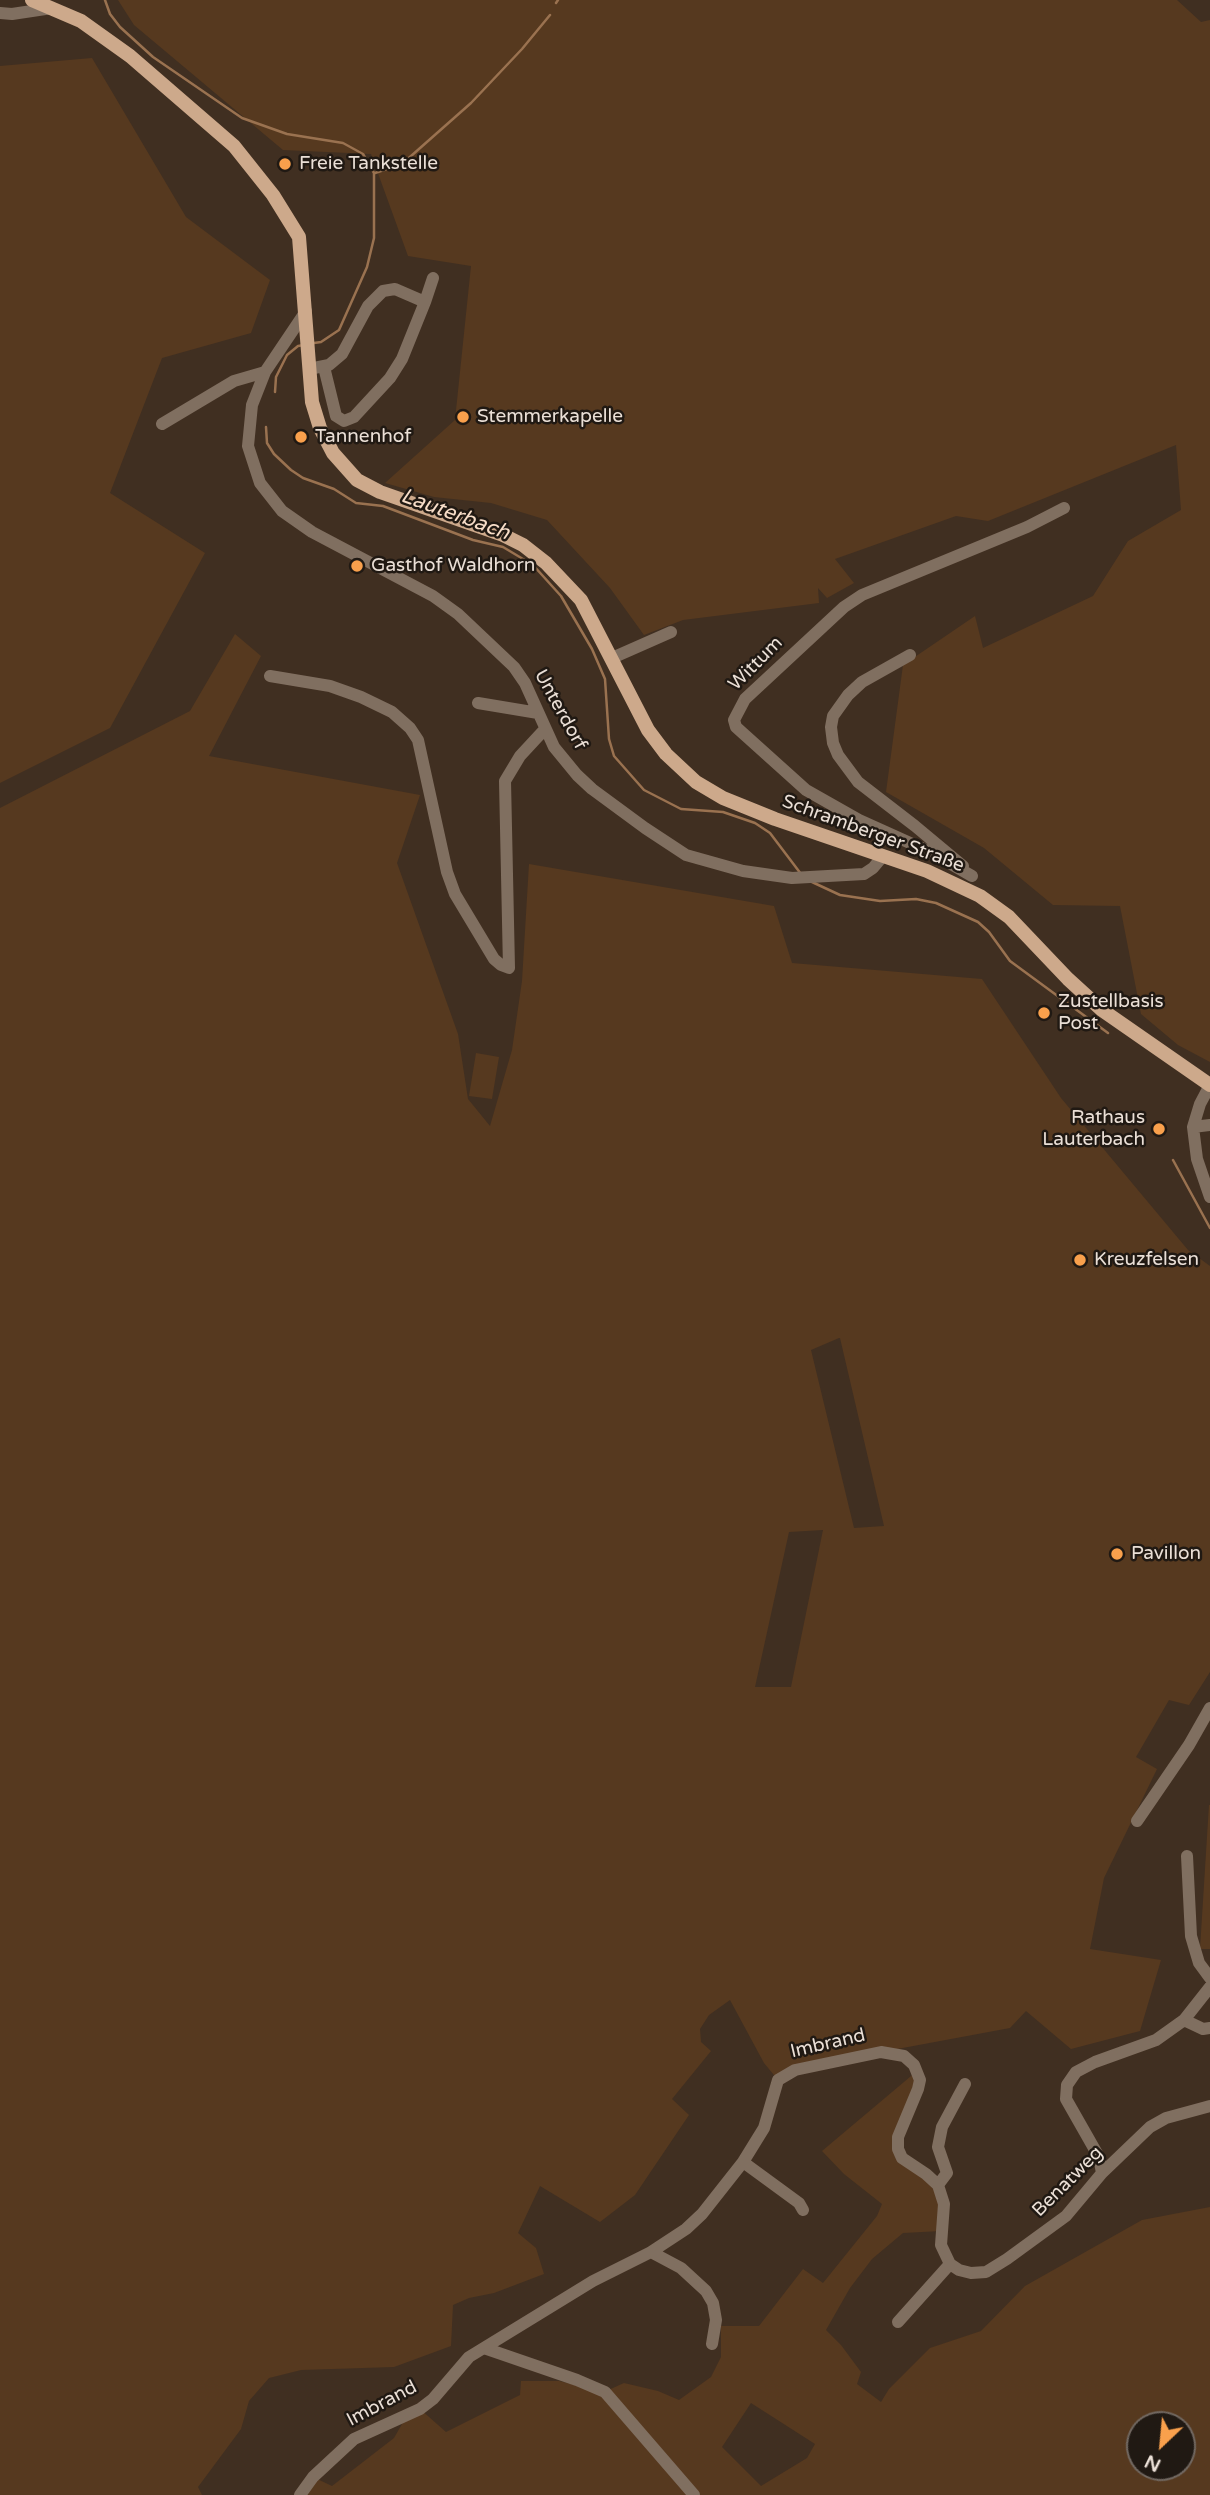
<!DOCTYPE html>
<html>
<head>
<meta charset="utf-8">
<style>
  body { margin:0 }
  #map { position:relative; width:1210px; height:2495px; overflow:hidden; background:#402f21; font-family:"Varela Round",sans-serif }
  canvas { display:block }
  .north { position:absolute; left:1126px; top:2411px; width:70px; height:70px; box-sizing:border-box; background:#201913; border:2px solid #716861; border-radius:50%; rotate:206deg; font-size:19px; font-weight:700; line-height:28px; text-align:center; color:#eadfd6 }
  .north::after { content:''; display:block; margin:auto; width:24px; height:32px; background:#f9a04c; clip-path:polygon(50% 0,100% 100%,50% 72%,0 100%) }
</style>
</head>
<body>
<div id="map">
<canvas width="1210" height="2495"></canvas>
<div class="north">N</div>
</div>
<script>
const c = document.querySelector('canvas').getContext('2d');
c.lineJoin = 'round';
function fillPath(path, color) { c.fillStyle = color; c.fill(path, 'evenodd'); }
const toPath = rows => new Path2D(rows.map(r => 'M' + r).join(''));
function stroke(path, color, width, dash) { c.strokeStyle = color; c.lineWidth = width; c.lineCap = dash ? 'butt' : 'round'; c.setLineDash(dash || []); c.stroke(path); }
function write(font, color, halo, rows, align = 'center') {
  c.font = font + ' "Varela Round",sans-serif'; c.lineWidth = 5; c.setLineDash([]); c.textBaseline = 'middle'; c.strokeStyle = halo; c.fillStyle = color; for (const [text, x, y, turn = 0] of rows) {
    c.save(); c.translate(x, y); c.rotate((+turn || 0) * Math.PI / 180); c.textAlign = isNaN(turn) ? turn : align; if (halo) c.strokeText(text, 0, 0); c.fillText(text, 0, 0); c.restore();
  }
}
const green = toPath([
  [118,0,1177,0,1201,22,1210,20,1210,1062,1178,1045,1141,1014,1120,906,1053,905,984,848,886,792,903,665,975,616,983,648,1093,596,1128,541,1181,510,1176,445,988,521,956,516,835,559,854,583,827,598,818,588,819,603,683,620,644,635,610,588,547,520,491,503,434,497,385,483,455,420,471,266,408,256,371,154,283,150,134,25],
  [92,58,186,217,270,280,251,333,162,358,110,493,205,553,110,728,0,783,0,66],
  [235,634,261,656,209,756,420,795,397,863,458,1034,468,1099,490,1126,512,1050,522,981,529,864,774,906,792,963,982,979,1061,1098,1188,1250,1210,1266,1210,1672,1189,1705,1169,1700,1136,1757,1157,1769,1104,1878,1090,1949,1161,1960,1140,2031,1071,2049,1026,2011,1010,2028,881,2052,778,2080,764,2063,730,2000,709,2015,700,2029,701,2042,711,2051,672,2099,689,2115,635,2195,600,2222,540,2186,518,2233,536,2248,544,2274,494,2293,469,2298,453,2305,451,2346,394,2367,301,2370,269,2378,249,2401,241,2429,198,2487,202,2495,0,2495,0,808,190,711],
  [839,1338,840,1338,884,1526,854,1528,811,1350],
  [823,1530,791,1687,755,1687,789,1532],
  [476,1053,499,1057,492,1099,469,1096],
  [1209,1805,1210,1805,1210,1949,1200,1949],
  [917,2071,898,2149,938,2185,941,2231,903,2233,872,2259,850,2288,826,2330,841,2345,861,2372,857,2384,881,2402,889,2389,930,2348,981,2331,1025,2286,1142,2220,1210,2207,1210,2495,300,2495,313,2477,332,2486,394,2438,406,2417,420,2409,446,2432,520,2395,521,2381,559,2381,604,2392,624,2383,658,2391,679,2400,711,2377,721,2357,721,2326,759,2326,803,2269,823,2283,877,2216,882,2204,844,2174,822,2151],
  [751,2403,815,2444,807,2458,761,2486,722,2447],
  [1140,2425,1182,2425,1182,2467,1140,2467]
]);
const stream = toPath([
  [105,0,110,14,120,27,153,57,242,118,287,134,343,143,363,154,374,173,374,238,367,267,339,330,321,342,314,343],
  [556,3,558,0],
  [375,173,402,164,471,103,522,49,550,15],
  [275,392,276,377,287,355,298,346,304,345],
  [266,427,267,443,274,454,291,470,303,478,334,489,356,503,383,506,473,540,503,547,533,565,561,596,592,649,605,679,609,739,614,756,644,790,681,809,723,812,755,823,770,833,801,874],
  [812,882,840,895,880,901,916,899,936,903,978,922,989,932,1010,961,1108,1033],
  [1173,1160,1210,1228]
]);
const minor = toPath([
  [0,13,12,14,52,8],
  [425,302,433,278],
  [306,311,265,372,252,405,248,446,260,483,282,511,312,532,433,596,458,614,514,667,525,683,554,747,577,775,592,789,645,828,686,855,743,871,792,878,864,874,873,868,883,856],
  [309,369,329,365,342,354,368,306,383,291,395,289,425,302,402,359,390,378,354,417,344,421,336,416,324,367],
  [162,424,234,381,265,372],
  [910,655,862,682,848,695,833,716,831,727,833,743,838,755,858,782,915,826,963,866],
  [612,658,671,632],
  [270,676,330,686,361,697,392,712,410,728,418,740,447,872,455,894,494,959,501,965,509,968,505,781,520,756,545,729],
  [478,703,538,713],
  [972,876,930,852,859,820,806,790,736,727,734,720,745,699,844,607,862,595,1027,527,1064,508],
  [1210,1085,1200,1104,1193,1127,1197,1159,1210,1197],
  [1193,1127,1210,1125],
  [1137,1821,1189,1745,1210,1708],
  [1187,1856,1191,1936,1199,1963,1210,1978],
  [1184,2020,1203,2029,1210,2028],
  [743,2162,799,2203,803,2210],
  [1102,2173,1099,2157,1066,2099,1067,2085,1076,2072,1095,2062,1156,2040,1184,2020,1210,1987],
  [938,2185,947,2173,938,2147,942,2127,965,2084],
  [651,2252,681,2268,706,2291,713,2303,716,2320,712,2344],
  [898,2322,950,2264,959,2270,971,2273,986,2272,1007,2259,1066,2216,1102,2173,1150,2127,1166,2118,1210,2106],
  [484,2348,577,2380,605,2392,694,2495],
  [300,2495,313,2477,354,2439,420,2409,433,2399,469,2357,593,2281,651,2252,686,2229,702,2214,743,2162,764,2128,778,2080,795,2070,881,2052,904,2056,914,2065,920,2080,918,2089,898,2137,898,2149,902,2158,926,2174,938,2185,944,2204,941,2245,950,2264]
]);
const major = toPath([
  [32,0,81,21,130,56,234,146,273,195,299,237,312,402,320,428,333,453,357,480,380,492,503,535,523,545,546,563,581,600,648,730,666,754,696,782,723,798,775,819,927,871,980,896,1009,917,1068,979,1102,1010,1210,1085]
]);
const markers = [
  [285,164,7,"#f9a04c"],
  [463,417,7,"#f9a04c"],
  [301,437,7,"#f9a04c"],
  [357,566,7,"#f9a04c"],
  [1044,1013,7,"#f9a04c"],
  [1159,1129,7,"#f9a04c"],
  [1080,1260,7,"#f9a04c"],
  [1117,1554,7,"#f9a04c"]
];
const poiNames = [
  ["Freie Tankstelle",299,164],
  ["Stemmerkapelle",477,417],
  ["Tannenhof",315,437],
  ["Gasthof Waldhorn",371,566],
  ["Zustellbasis",1058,1002],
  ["Post",1058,1024],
  ["Rathaus",1145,1118,"right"],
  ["Lauterbach",1145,1140,"right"],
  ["Kreuzfelsen",1094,1260],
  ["Pavillon",1131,1554]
];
const streetNames = [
  ["Wittum",756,664,-45],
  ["Unterdorf",560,710,61],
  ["Schramberger Straße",873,834,20],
  ["Imbrand",828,2044,-13],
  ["Benatweg",1068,2182,-45],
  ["Imbrand",382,2404,-28]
];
const waterNames = [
  ["Lauterbach",455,515,20]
];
fillPath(green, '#56391f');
stroke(stream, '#9a7250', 2.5);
stroke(minor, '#806f60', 12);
stroke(major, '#cda98b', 14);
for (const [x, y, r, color] of markers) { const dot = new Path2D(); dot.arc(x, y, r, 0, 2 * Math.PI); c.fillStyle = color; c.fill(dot); stroke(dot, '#201913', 2.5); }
write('19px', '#eadfd6', '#201913', poiNames, 'left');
write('19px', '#eadfd6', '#201913', streetNames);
write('italic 21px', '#f7ddc8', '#201913', waterNames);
</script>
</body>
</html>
